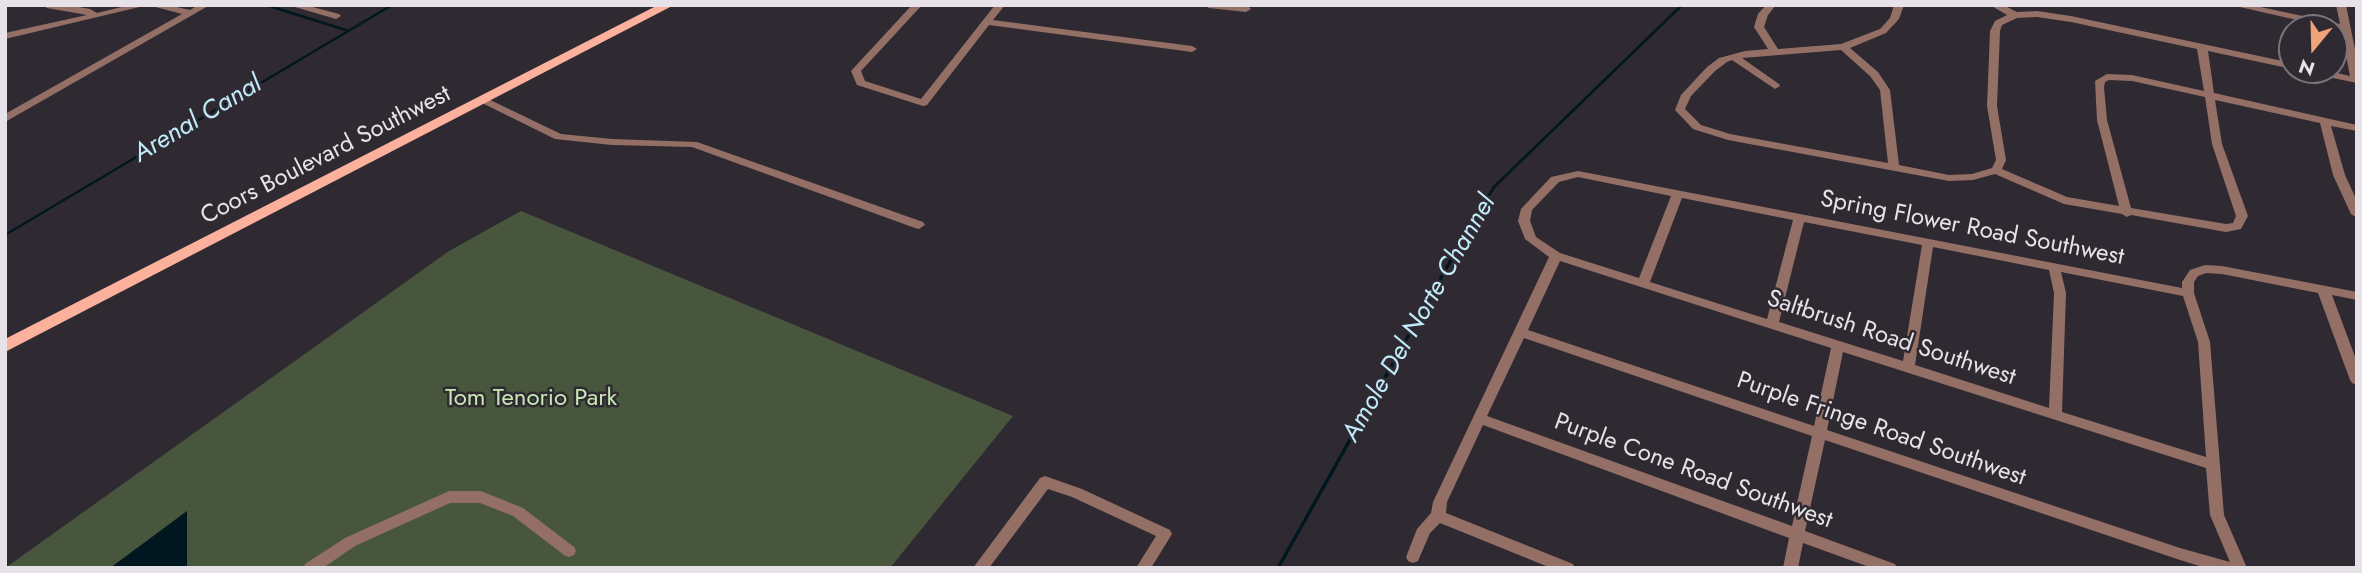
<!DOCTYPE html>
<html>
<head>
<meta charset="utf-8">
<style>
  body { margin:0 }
  #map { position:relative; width:2362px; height:573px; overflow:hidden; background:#2f2a32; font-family:Jost,sans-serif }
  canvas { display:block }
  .frame { position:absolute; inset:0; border:7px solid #e6e2e7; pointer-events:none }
  .north { position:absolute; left:2278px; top:14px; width:70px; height:70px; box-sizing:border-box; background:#2f2a32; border:2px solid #78747a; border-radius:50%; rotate:199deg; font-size:19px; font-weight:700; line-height:28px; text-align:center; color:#e6e2e7 }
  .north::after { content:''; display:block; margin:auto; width:24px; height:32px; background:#efa376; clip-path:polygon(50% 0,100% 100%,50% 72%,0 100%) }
</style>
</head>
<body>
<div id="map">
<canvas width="2362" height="573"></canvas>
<div class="frame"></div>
<div class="north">N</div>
</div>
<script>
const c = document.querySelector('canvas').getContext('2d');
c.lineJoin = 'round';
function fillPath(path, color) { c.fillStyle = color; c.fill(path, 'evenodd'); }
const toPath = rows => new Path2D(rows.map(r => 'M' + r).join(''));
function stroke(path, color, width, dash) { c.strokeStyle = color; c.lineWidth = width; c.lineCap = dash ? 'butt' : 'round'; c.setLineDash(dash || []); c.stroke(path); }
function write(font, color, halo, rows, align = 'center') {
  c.font = font + ' Jost,sans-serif'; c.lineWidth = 5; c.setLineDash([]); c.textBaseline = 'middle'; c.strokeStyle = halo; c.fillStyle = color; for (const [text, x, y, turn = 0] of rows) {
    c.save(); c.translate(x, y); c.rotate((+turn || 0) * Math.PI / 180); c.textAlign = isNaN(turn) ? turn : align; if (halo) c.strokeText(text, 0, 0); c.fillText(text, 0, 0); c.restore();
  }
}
const green = toPath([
  [521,211,1013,416,890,568,5,568,449,251]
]);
const water = toPath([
  [187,511,187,568,110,568]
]);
const streamFar1 = toPath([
  [266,5,349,31],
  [5,235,392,5],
  [1455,253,1494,187,1682,5]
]);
const stream = toPath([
  [1278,568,1456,251]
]);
const minor = toPath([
  [42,5,68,5,90,9,97,13,130,5,168,5,190,10,198,5,210,5,5,122,5,114,182,14,148,5,5,39,5,33,87,15,47,8,42,5],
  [288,5,305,5,339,14,341,16,336,19,288,5],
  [912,5,922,5,861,71,865,81,921,99,995,5,1005,5,993,20,1192,46,1197,49,1192,52,989,25,927,105,923,106,857,85,851,71,912,5],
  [1204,5,1238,5,1249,7,1251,9,1246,12,1209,8,1204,5],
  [1766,5,1776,5,1768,15,1764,27,1778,49,1841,44,1880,29,1890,18,1894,5,1904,5,1899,19,1886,33,1850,48,1878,72,1890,90,1899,165,1949,175,1972,174,1992,168,1996,160,1987,106,1990,31,1995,21,2007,15,1990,5,2003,5,2017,12,2037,11,2071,16,2292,63,2292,69,2208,51,2214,93,2357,125,2357,131,2331,126,2345,175,2357,201,2357,218,2351,214,2333,175,2320,123,2215,100,2222,144,2248,216,2241,229,2226,232,2131,215,2127,217,2122,214,2064,204,1995,174,1973,180,1949,181,1728,140,1693,129,1675,110,1681,95,1707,67,1719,58,1745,51,1768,49,1754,27,1758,14,1766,5],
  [2037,17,2071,22,2197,49,2204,91,2132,75,2107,74,2095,81,2097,120,2119,206,2067,197,2002,169,2006,160,1997,106,2000,31,2002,25,2017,18,2037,17],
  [1841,50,1870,76,1880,90,1888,163,1730,134,1701,125,1685,109,1691,96,1715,71,1727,62,1732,60,1775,89,1780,86,1779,84,1742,58,1841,50],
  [2109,80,2132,81,2205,97,2212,144,2236,216,2233,223,2226,224,2131,208,2107,120,2104,87,2105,82,2109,80],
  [2231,5,2251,5,2340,24,2336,5,2346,5,2357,59,2357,83,2309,73,2304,70,2324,70,2350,76,2341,30,2231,5],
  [484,97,561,134,612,139,697,142,923,222,925,225,919,229,915,228,692,147,612,145,555,139,480,102,480,98,484,97],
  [1578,171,2182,288,2182,282,2190,270,2205,265,2222,266,2357,292,2357,300,2332,295,2357,362,2357,385,2352,383,2350,380,2318,293,2222,274,2206,273,2198,276,2194,282,2194,293,2210,342,2224,515,2247,568,2206,568,2180,560,1825,440,1805,531,1895,564,1897,568,1872,568,1803,543,1798,568,1783,568,1789,538,1483,425,1447,502,1446,513,1573,564,1575,568,1551,568,1440,523,1430,533,1418,561,1413,563,1408,561,1406,557,1417,529,1431,513,1433,502,1549,257,1525,239,1518,221,1521,209,1551,177,1578,171],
  [1578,177,1671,196,1639,278,1560,253,1536,237,1530,221,1532,210,1559,182,1578,177],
  [1682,198,1793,220,1767,319,1650,282,1682,198],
  [1804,222,1922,245,1903,361,1779,322,1804,222],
  [1933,247,2049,270,2054,293,2049,408,1915,365,1933,247],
  [1560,261,1831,348,1814,426,1528,330,1560,261],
  [2061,272,2183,296,2198,342,2206,457,2062,412,2066,293,2061,272],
  [1524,338,1812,436,1792,526,1487,416,1524,338],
  [1843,352,2206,468,2210,515,2230,562,2180,548,1827,430,1843,352],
  [1045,476,1082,489,1170,530,1172,534,1151,568,1136,568,1156,536,1072,497,1048,489,989,568,973,568,1040,478,1045,476],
  [449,491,481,491,523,508,574,547,576,551,574,555,569,557,564,555,513,516,480,503,450,503,355,546,323,568,303,568,305,564,345,538,449,491]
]);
const major = toPath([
  [658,5,674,5,5,352,5,339,658,5]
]);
const streetNames = [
  ["Coors Boulevard Southwest",326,156,-27],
  ["Spring Flower Road Southwest",1972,229,11],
  ["Saltbrush Road Southwest",1891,339,18],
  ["Purple Fringe Road Southwest",1881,430,19],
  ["Purple Cone Road Southwest",1693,472,20]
];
const parkNames = [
  ["Tom Tenorio Park",531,399]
];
const waterNames = [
  ["Arenal Canal",198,120,-31],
  ["Amole Del Norte Channel",1420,319,-60]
];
fillPath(green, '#47563d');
fillPath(water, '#00171f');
stroke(streamFar1, '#00171f', 2.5);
stroke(stream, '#00171f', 3.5);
fillPath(minor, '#936f65');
fillPath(major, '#fbb19b');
write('24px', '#e6e2e7', '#2f2a32', streetNames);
write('24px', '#c7e7b2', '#2f2a32', parkNames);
write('italic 26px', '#c1ebf9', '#2f2a32', waterNames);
</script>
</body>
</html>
